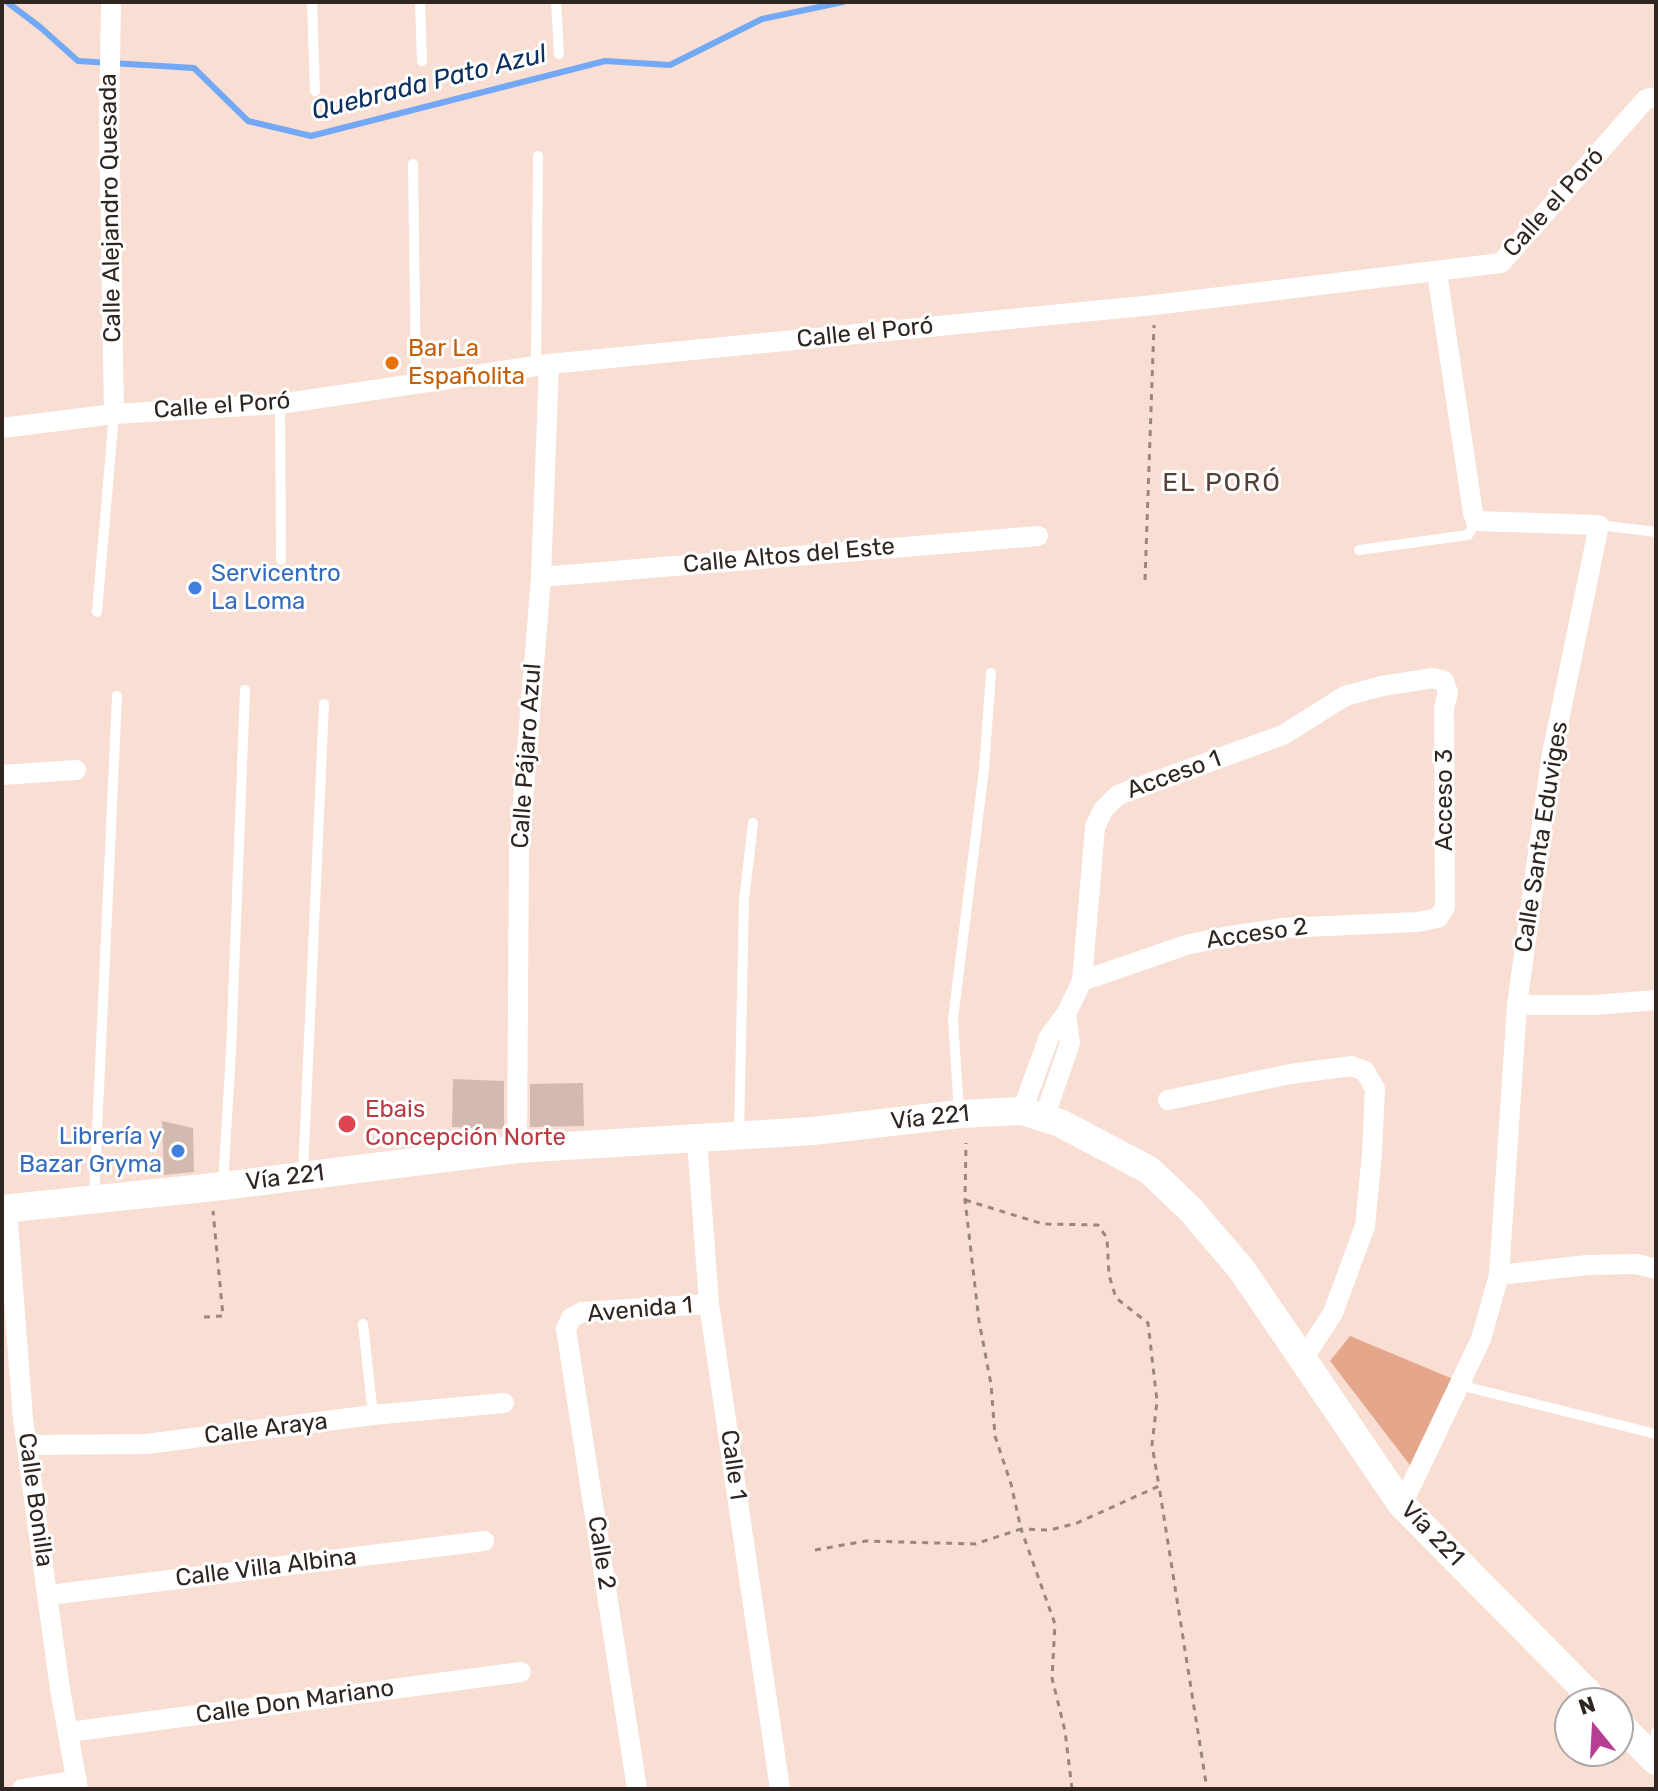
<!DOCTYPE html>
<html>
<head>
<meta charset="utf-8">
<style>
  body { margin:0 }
  #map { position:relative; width:1658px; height:1791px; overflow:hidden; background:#f8ded3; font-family:Rubik,sans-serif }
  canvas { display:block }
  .frame { position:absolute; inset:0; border:4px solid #2f2622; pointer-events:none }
  .north { position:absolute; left:1554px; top:1687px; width:80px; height:80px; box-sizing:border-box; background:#fff; border:2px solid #aca8a7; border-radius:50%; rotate:342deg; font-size:22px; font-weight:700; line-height:32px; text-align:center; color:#2f2622 }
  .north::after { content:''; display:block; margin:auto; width:28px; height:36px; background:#b73f93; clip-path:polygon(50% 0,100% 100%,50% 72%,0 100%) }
</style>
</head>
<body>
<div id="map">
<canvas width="1658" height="1791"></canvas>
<div class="frame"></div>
<div class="north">N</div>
</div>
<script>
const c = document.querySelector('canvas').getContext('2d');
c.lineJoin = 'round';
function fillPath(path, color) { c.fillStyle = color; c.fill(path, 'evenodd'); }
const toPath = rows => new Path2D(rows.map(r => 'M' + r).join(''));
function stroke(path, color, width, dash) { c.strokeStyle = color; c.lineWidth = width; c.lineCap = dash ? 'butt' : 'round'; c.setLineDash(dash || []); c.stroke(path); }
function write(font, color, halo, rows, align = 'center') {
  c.font = font + ' Rubik,sans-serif'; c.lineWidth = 6; c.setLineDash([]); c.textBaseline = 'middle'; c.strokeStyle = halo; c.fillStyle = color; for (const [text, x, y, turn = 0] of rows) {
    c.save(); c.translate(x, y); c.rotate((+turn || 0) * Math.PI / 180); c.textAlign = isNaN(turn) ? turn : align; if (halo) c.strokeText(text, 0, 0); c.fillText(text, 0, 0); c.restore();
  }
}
const green = toPath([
  [1350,1336,1453,1379,1416,1473,1330,1361]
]);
const stream = toPath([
  [7,2,40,27,78,61,194,68,248,121,311,136,605,61,670,65,762,19,843,2]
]);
const building = toPath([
  [453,1079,504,1081,504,1129,452,1127],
  [583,1083,584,1126,530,1127,530,1084],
  [162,1121,193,1128,194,1172,164,1175]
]);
const path = toPath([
  [1145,580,1154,325],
  [965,1200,1043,1224,1098,1225,1107,1238,1109,1275,1116,1298,1148,1323,1157,1401,1152,1445,1159,1486],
  [204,1317,223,1316,213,1211],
  [815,1550,866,1541,975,1544,1021,1529,1011,1484,995,1436,991,1384,979,1321,965,1200,966,1143],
  [1072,1789,1065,1731,1052,1678,1055,1624,1021,1529,1050,1530,1077,1523,1159,1486,1207,1789]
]);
const lane = toPath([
  [312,2,315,91],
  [420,2,422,61],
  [556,2,559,54],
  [413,164,416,384],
  [536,367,538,156],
  [280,404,281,560],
  [1599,525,1656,532],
  [1359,550,1468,535,1476,521],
  [97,612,114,414],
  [959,1112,953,1019,984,769,991,673],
  [739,1134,744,900,753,823],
  [303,1173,324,704],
  [223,1184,231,1051,245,690],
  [94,1198,117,696],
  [363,1324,373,1415],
  [1459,1385,1656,1434],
  [1654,1754,1656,1732]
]);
const street = toPath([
  [111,2,109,125,114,414],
  [2,428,114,414,280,404,549,364,1154,305,1501,263,1646,99,1656,97],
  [541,577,1038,536],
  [2,775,76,770],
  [1517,1005,1595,1005,1656,1000],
  [1168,1100,1290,1074,1352,1066,1365,1071,1375,1089,1372,1153,1365,1226,1333,1313,1303,1359],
  [1022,1111,1049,1037,1066,1014,1082,981,1095,827,1103,810,1118,795,1283,735,1345,696,1382,686,1433,678,1444,681,1448,693,1444,708,1445,907,1438,918,1417,922,1283,928,1218,938,1186,945,1082,981],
  [1044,1118,1070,1043,1066,1014],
  [697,1140,709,1304,780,1789],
  [517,1149,519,851,541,577,549,364],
  [7,1209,23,1419,60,1689,78,1789],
  [1499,1275,1587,1265,1637,1264,1656,1269],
  [27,1445,146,1444,373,1415,504,1403],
  [1402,1505,1481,1339,1499,1275,1517,1005,1551,759,1599,525,1476,521,1473,513,1437,273],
  [49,1595,484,1541],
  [69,1732,521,1672],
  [22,1789,77,1780],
  [637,1789,566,1329,571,1318,582,1312,709,1304]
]);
const secondary = toPath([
  [2,1209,223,1186,517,1149,813,1131,960,1114,1022,1111,1044,1118,1060,1123,1149,1170,1190,1209,1242,1270,1402,1505,1598,1703],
  [1618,1723,1656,1761]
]);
const markers = [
  [392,363,8,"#e8710a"],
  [195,588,8,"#3f7fe0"],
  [347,1124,10,"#e0444e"],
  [178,1151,8,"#3f7fe0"]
];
const streetNames = [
  ["Calle el Poró",1554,203,-48],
  ["Calle Alejandro Quesada",111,208,-91],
  ["Calle el Poró",865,333,-6],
  ["Calle el Poró",222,406,-4],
  ["Calle Altos del Este",789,556,-5],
  ["Calle Pájaro Azul",527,756,-86],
  ["Acceso 1",1174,775,-20],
  ["Acceso 3",1445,800,-90],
  ["Calle Santa Eduviges",1542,837,-81],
  ["Acceso 2",1257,934,-8],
  ["Vía 221",930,1118,-6],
  ["Vía 221",285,1178,-7],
  ["Avenida 1",640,1310,-5],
  ["Calle Araya",266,1429,-7],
  ["Calle 1",733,1465,82],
  ["Calle Bonilla",35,1500,82],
  ["Vía 221",1432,1534,46],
  ["Calle 2",601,1553,81],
  ["Calle Villa Albina",266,1568,-7],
  ["Calle Don Mariano",295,1702,-8]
];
const foodNames = [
  ["Bar La",408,349],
  ["Españolita",408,377]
];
const shopNames = [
  ["Servicentro",211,574],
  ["La Loma",211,602],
  ["Librería y",162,1137,"right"],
  ["Bazar Gryma",162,1165,"right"]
];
const healthNames = [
  ["Ebais",365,1110],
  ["Concepción Norte",365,1138]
];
const waterNames = [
  ["Quebrada Pato Azul",429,83,-14]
];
const neighbourhoodNames = [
  ["EL PORÓ",1222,483]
];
fillPath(green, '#e4a78b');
stroke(stream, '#72a8f5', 6);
fillPath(building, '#d3baaf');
stroke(path, '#99877f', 3, [6, 6]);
stroke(lane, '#fff', 10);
stroke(street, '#fff', 20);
stroke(secondary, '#fff', 28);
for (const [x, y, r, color] of markers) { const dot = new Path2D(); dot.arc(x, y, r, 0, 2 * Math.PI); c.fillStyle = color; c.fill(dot); stroke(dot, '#fff', 3); }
write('24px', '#2f2622', '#fff', streetNames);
write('24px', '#c56008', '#fff', foodNames, 'left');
write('24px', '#366cbe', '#fff', shopNames, 'left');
write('24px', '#be3a42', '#fff', healthNames, 'left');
write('italic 26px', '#0d3160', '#fff', waterNames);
c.letterSpacing = '2px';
write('26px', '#544037', '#fff', neighbourhoodNames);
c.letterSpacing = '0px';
</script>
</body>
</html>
